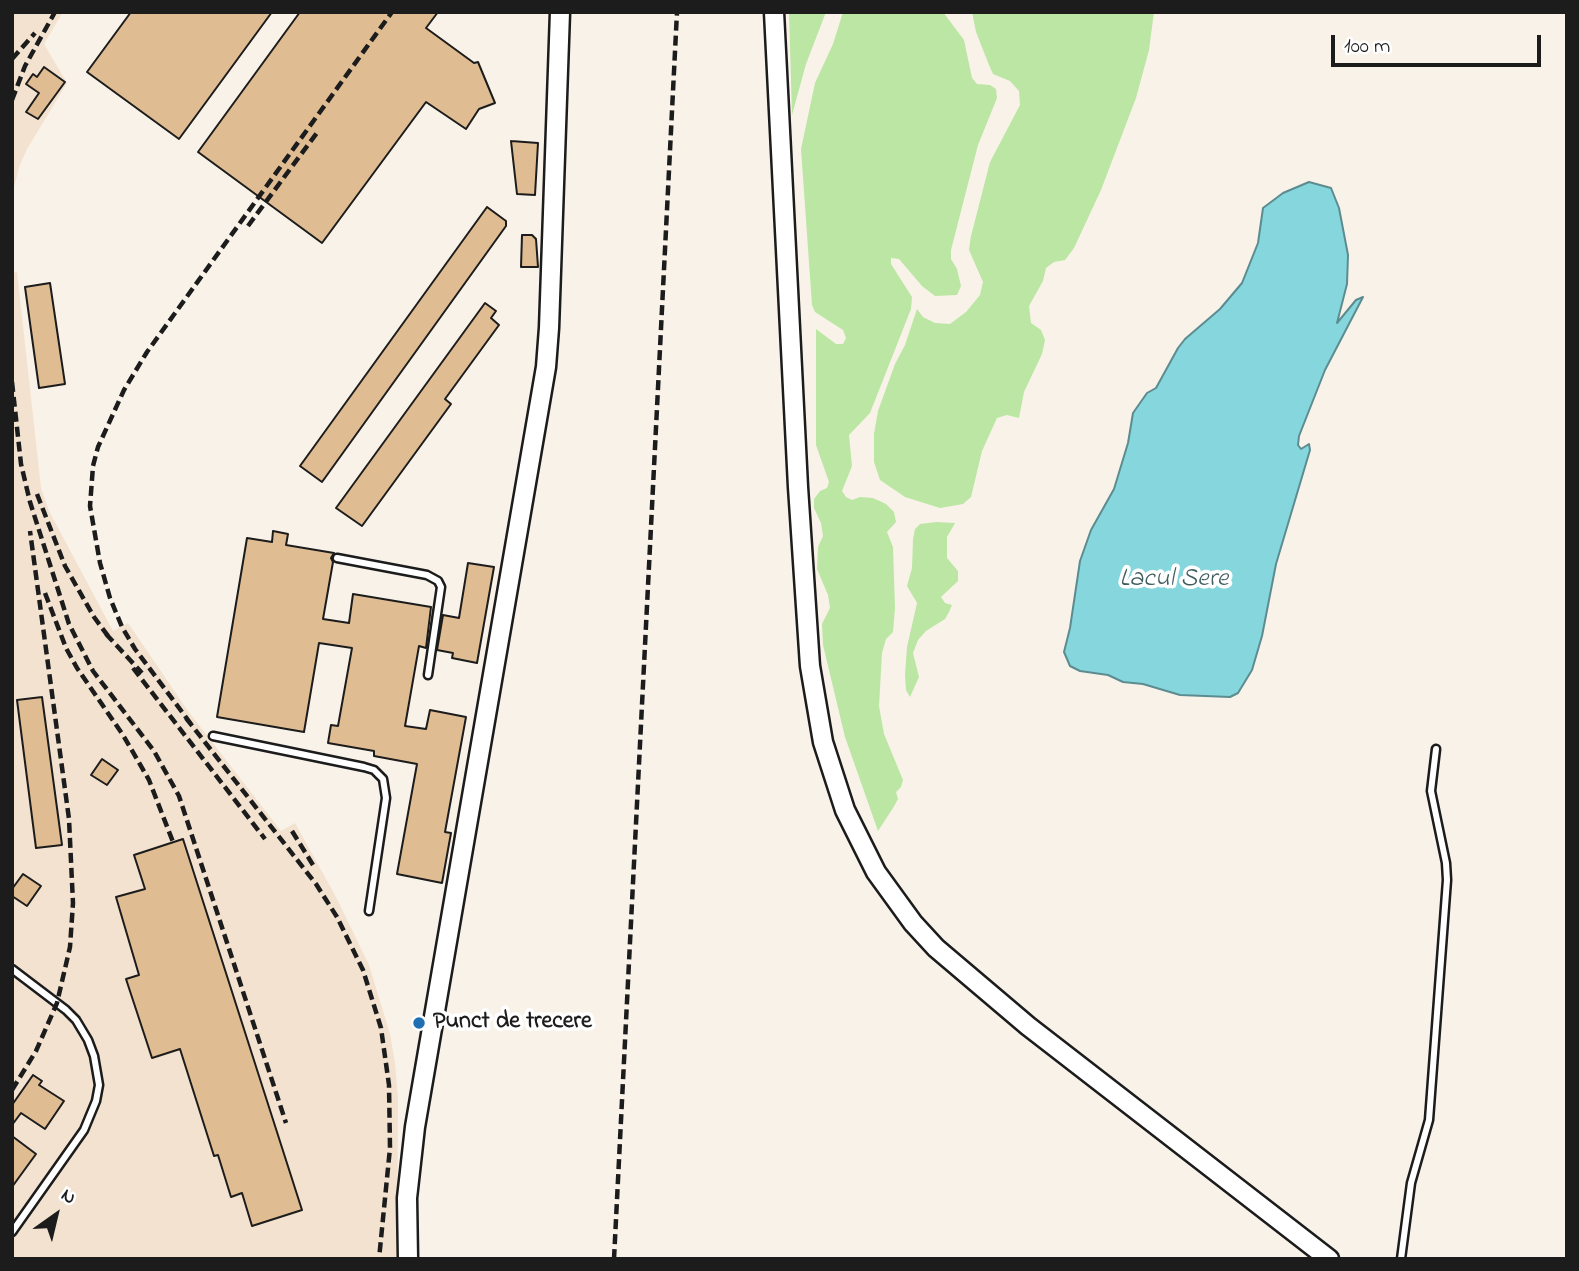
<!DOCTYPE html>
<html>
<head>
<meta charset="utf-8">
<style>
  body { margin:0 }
  #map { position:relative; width:1579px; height:1271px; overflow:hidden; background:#f9f2e9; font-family:"Indie Flower",sans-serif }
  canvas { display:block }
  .frame { position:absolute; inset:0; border:14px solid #1c1c1c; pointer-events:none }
  .north { position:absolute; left:21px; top:1180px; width:70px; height:70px; -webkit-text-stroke:5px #fff; paint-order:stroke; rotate:34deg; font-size:19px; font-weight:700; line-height:28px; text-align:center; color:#1c1c1c }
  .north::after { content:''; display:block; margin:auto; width:24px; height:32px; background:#1c1c1c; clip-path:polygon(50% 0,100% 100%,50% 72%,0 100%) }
  .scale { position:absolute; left:1331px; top:35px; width:210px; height:32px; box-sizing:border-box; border:4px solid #1c1c1c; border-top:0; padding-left:9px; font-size:21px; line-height:24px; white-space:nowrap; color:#1c1c1c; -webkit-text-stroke:5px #fff; paint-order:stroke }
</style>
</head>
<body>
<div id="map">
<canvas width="1579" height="1271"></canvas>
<div class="frame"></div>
<div class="north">N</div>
<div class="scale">100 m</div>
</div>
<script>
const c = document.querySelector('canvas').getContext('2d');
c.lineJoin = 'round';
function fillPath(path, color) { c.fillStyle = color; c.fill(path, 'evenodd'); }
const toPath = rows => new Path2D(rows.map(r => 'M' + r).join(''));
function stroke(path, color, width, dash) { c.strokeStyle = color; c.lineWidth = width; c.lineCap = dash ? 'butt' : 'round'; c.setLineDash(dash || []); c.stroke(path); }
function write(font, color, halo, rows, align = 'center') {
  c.font = font + ' "Indie Flower",sans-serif'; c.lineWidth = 7; c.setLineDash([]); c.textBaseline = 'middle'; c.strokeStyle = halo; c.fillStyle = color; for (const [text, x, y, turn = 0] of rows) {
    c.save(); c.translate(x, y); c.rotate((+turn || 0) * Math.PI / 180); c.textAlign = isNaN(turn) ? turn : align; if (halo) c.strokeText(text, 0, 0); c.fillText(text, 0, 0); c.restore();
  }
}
const built = toPath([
  [12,12,63,12,44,44,67,83,27,149,19,167,12,196],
  [17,272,41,488,49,511,113,631,128,623,188,711,281,831,295,823,336,897,369,965,390,1034,395,1063,398,1098,397,1259,12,1259,12,273]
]);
const green = toPath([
  [789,12,826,12,806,64,792,115],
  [843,12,943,12,964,40,972,78,977,84,990,85,996,89,997,98,978,145,951,250,951,259,957,269,961,286,957,295,935,296,922,286,899,259,891,258,891,264,912,297,911,309,870,413,849,435,852,466,842,491,846,497,852,500,860,497,873,498,886,504,894,512,896,522,887,532,893,547,895,608,893,632,886,639,882,653,879,706,884,734,903,780,901,787,896,792,898,799,893,808,878,831,845,737,823,645,822,624,830,608,828,595,817,569,818,547,823,536,821,523,814,508,814,499,820,491,827,488,829,482,816,445,816,329,836,344,843,344,846,338,843,330,815,312,812,305,801,149,815,83,833,44],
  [972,12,1154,12,1149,50,1136,98,1101,190,1074,248,1065,260,1054,262,1046,268,1043,281,1029,306,1031,323,1041,330,1045,340,1042,354,1024,392,1019,418,1007,415,997,418,982,451,971,497,963,504,940,508,905,497,880,480,874,462,874,434,878,411,895,364,905,345,917,309,923,317,935,323,950,324,966,312,980,295,983,282,969,250,971,236,990,162,1020,105,1019,91,1010,81,993,74,989,65,976,32],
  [936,522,955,523,947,537,947,558,958,571,958,581,941,597,945,603,952,605,949,612,945,619,926,631,918,640,913,653,919,677,910,697,906,690,905,675,907,647,917,603,907,586,912,568,913,539,915,529,920,524]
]);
const water = toPath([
  [1309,182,1331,188,1339,208,1348,255,1347,284,1337,323,1356,300,1363,297,1325,370,1299,436,1298,445,1301,449,1309,444,1310,450,1276,564,1262,636,1252,670,1238,693,1230,697,1180,695,1143,684,1123,682,1108,675,1080,671,1070,666,1064,652,1070,628,1080,561,1091,530,1114,489,1128,443,1133,413,1147,393,1156,388,1178,348,1185,339,1220,309,1242,283,1258,243,1263,208,1283,193,1309,182]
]);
const building = toPath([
  [131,12,272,12,179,139,87,72,131,12],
  [300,12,438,12,426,28,474,63,478,62,495,103,479,109,466,129,426,102,322,243,198,152,300,12],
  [44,67,65,82,38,119,26,112,39,93,26,84,33,74,37,77,44,67],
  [511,141,538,143,535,195,517,194,511,141],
  [487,207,506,221,506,226,322,482,300,466,487,207],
  [522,235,532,235,536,239,538,267,521,267,522,235],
  [50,283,65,384,39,388,25,287,50,283],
  [485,303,496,311,491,318,499,325,445,399,451,404,362,526,336,508,485,303],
  [273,531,288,534,286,545,334,553,331,558,333,562,323,619,349,623,353,594,431,607,426,648,419,646,405,726,426,729,430,710,466,717,445,832,451,833,442,883,397,874,417,764,374,756,374,751,328,743,331,725,338,726,352,648,319,643,304,732,217,717,247,538,272,542,273,531],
  [468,563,494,567,477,663,452,658,453,653,437,650,443,615,459,618,468,563],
  [42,697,62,845,36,848,17,700,42,697],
  [102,759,118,770,107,785,91,775,102,759],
  [183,839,302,1210,252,1226,242,1193,231,1197,218,1155,214,1156,180,1049,152,1058,126,979,139,975,116,897,145,889,134,855,183,839],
  [23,874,41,886,27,906,12,896,12,889,23,874],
  [33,1075,42,1081,39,1085,64,1101,45,1129,21,1113,12,1125,12,1105,33,1075],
  [12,1136,36,1154,12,1187,12,1136]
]);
const lane = toPath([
  [337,558,427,575,438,581,441,587,428,675],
  [213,736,364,767,374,770,383,779,386,798,369,911],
  [12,969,66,1010,76,1020,88,1040,94,1056,99,1085,96,1101,84,1130,12,1232],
  [1401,1259,1411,1183,1429,1120,1447,880,1446,863,1431,791,1436,749]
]);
const secondary = toPath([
  [774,12,798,487,810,666,823,742,845,810,876,872,913,923,936,948,1028,1026,1329,1259],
  [408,1259,407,1198,415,1127,546,367,549,328,560,12]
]);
const rail = toPath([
  [12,59,35,33],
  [12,100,25,66,55,12],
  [248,226,319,130],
  [12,382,21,464,30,502,69,624,93,671,154,751,179,796,286,1123],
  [37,494,65,566,94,617,111,640],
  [45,593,66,648,77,668,123,735,149,780,173,842],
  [106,634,142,673],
  [133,668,265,839],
  [186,718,316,884,337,917,363,970,381,1028,389,1085,390,1148,379,1259],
  [191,724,135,649,122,627,110,598,100,563,90,506,93,466,98,447,124,390,147,352,392,12],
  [292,831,313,865],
  [12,1090,36,1051,57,1003,70,947,73,903,69,819,30,531],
  [614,1259,677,12]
]);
const markers = [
  [419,1023,7,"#1f6fb2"]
];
const poiNames = [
  ["Punct de trecere",433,1023]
];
const waterNames = [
  ["Lacul Sere",1174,581]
];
fillPath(built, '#f2e2cf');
fillPath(green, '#bbe6a3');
fillPath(water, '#86d7dd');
stroke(water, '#5c8c90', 2);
fillPath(building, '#e0bc92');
stroke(building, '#1c1c1c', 2);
stroke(lane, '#1c1c1c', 11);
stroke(secondary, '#1c1c1c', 23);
stroke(lane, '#fff', 6);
stroke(secondary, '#fff', 18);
stroke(rail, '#1c1c1c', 4.5, [10, 5]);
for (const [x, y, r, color] of markers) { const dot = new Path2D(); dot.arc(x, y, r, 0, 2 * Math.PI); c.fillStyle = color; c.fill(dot); stroke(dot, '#fff', 2.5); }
write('bold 24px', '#1c1c1c', '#fff', poiNames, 'left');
write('italic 26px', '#415d60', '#fff', waterNames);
</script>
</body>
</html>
